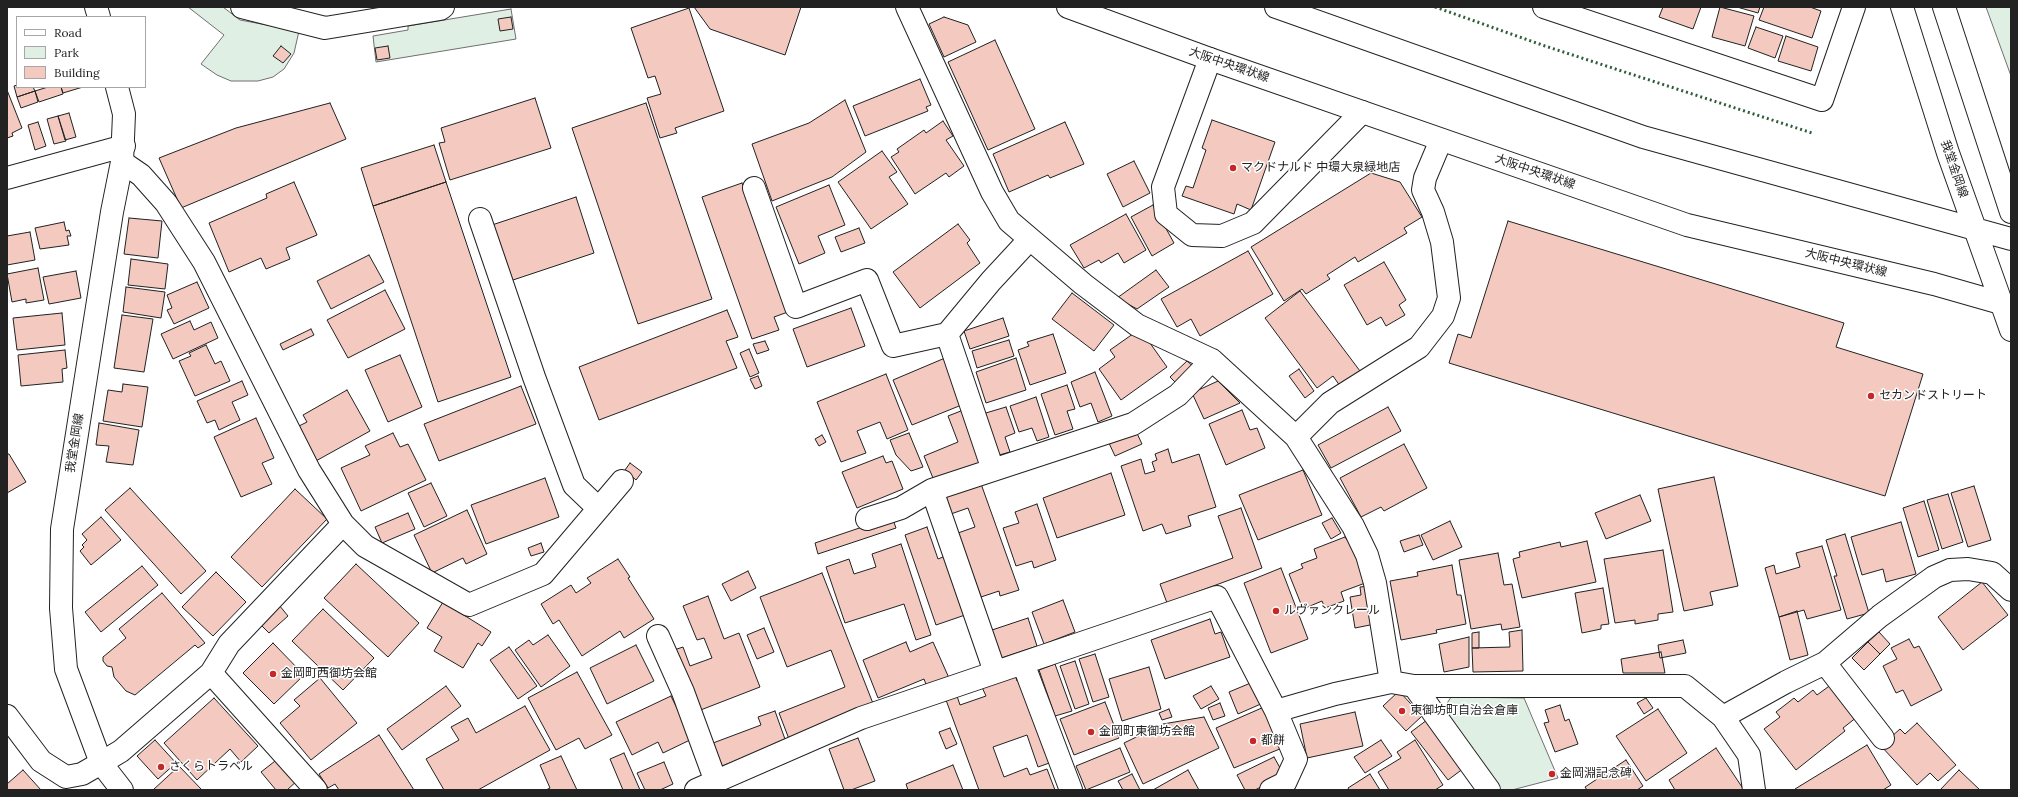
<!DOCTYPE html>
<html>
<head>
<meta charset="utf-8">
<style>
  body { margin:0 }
  #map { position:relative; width:2018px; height:797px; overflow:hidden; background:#fff; font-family:Lora,serif }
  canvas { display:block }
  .frame { position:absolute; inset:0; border:8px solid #222; pointer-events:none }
  .legend { position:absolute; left:16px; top:16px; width:130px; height:72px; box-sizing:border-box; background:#fff; border:1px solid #a7a7a7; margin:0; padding:5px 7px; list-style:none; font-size:12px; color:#222 }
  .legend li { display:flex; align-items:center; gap:8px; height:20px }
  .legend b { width:20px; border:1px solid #a7a7a7 }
</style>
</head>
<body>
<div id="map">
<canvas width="2018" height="797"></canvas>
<div class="frame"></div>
<ul class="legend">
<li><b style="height:5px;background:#fff"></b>Road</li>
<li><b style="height:11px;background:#e0efe3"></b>Park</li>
<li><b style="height:11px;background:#f3c9c0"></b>Building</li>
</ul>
</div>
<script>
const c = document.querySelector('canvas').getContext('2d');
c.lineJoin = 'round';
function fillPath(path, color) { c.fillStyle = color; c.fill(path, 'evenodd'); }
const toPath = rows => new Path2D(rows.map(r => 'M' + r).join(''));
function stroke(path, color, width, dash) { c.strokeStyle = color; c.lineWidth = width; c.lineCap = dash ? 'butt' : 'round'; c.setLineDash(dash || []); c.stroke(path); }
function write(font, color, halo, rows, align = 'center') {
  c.font = font + ' Lora,"Noto Sans JP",serif'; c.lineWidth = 3; c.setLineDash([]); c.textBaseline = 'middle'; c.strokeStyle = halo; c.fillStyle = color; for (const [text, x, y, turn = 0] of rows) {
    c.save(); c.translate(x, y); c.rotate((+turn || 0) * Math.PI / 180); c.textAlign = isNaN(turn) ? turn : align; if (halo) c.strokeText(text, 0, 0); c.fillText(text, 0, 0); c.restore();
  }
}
const green = toPath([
  [188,7,223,7,240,20,299,31,294,53,284,69,273,77,258,81,231,81,217,75,201,64,224,35,188,7],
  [1986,7,2011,7,2011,76,1986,7],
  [511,9,516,39,376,62,373,36,408,30,408,26,511,9],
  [1451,697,1524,698,1558,778,1512,790,1498,790,1441,713,1451,697]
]);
const building = toPath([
  [694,7,801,7,785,55,710,29,694,7],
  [1663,7,1701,7,1693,29,1659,17,1663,7],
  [1720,7,1754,16,1745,46,1712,37,1720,7],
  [1737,7,1760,7,1758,13,1737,7],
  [1764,7,1810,7,1821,11,1812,38,1759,20,1764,7],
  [689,8,724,111,675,128,677,133,660,138,647,98,661,94,655,76,648,78,631,28,689,8],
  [511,17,513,29,500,31,498,19,511,17],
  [944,17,968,25,976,42,944,57,929,24,944,17],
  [1756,27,1783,36,1775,58,1748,48,1756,27],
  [1786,36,1818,47,1811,71,1778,61,1786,36],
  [995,40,1035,129,988,150,948,62,995,40],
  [281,46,291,54,283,63,273,56,281,46],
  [388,46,390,58,377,60,375,48,388,46],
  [920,79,931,105,926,107,928,111,865,136,853,106,920,79],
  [17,85,17,87,33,87,35,91,17,97,14,86,17,85],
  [48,87,61,87,63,94,39,102,35,91,48,87],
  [61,87,83,87,63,93,61,87],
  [7,90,22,128,12,133,13,136,7,138,7,90],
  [35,91,38,102,21,108,17,97,35,91],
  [535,98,551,148,450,180,439,143,445,142,441,128,535,98],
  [845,100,866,152,832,177,772,201,752,144,809,123,845,100],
  [330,103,346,139,181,208,159,158,236,128,330,103],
  [646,103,712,299,638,324,572,128,646,103],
  [69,113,76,137,65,140,58,116,69,113],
  [58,116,66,141,54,144,47,119,58,116],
  [1212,120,1275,142,1251,210,1237,204,1234,214,1182,196,1186,186,1193,188,1206,150,1202,148,1212,120],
  [943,121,953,136,946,140,964,166,949,177,946,173,915,194,891,157,899,152,897,149,924,130,926,133,943,121],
  [38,122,46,146,35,150,28,125,38,122],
  [1065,122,1084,164,1050,178,1048,175,1009,192,993,154,1065,122],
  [434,145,446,182,373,206,361,168,434,145],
  [882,151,897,172,889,177,908,204,871,229,838,182,882,151],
  [1134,161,1150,193,1123,207,1107,174,1134,161],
  [1371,173,1400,182,1422,217,1404,228,1407,233,1358,262,1355,257,1327,275,1330,279,1306,294,1302,289,1284,301,1251,247,1371,173],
  [294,182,317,235,286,248,290,259,266,269,261,258,229,272,209,223,267,198,266,194,294,182],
  [446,182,511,377,438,402,373,206,446,182],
  [742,183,788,312,774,317,779,330,752,339,702,197,742,183],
  [829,185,845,225,818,236,825,253,799,264,776,207,829,185],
  [576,197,594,253,510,281,492,225,576,197],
  [1153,205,1174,243,1152,256,1131,217,1153,205],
  [1126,214,1146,250,1124,263,1118,253,1101,263,1099,260,1084,268,1070,245,1126,214],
  [129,218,162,221,158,258,124,254,129,218],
  [1508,221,1844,323,1836,347,1923,374,1885,496,1449,363,1458,334,1471,338,1508,221],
  [64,222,66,231,69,230,71,236,67,236,69,245,40,249,35,228,64,222],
  [958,224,970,240,967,243,980,263,920,308,893,272,958,224],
  [859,228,865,243,841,252,835,237,859,228],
  [30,232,35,260,7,265,7,236,30,232],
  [1248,251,1273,294,1200,336,1191,319,1177,327,1161,299,1248,251],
  [369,255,384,282,331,309,317,281,369,255],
  [131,259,168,264,165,289,128,285,131,259],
  [1384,262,1406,300,1399,305,1405,315,1386,326,1381,317,1367,325,1344,285,1384,262],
  [38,268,44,300,26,303,26,299,12,302,7,274,38,268],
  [1156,270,1169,287,1137,309,1117,298,1156,270],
  [76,271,81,298,49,304,43,277,76,271],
  [197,282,209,308,174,324,167,310,172,308,167,295,197,282],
  [126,287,165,292,161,318,123,312,126,287],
  [385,290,405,329,348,358,327,320,385,290],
  [1300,291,1360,371,1340,386,1333,376,1317,388,1265,318,1300,291],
  [1072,293,1114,325,1094,351,1052,319,1072,293],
  [851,308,865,346,807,367,793,329,851,308],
  [727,310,738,337,726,341,737,368,599,420,579,367,727,310],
  [62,313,65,345,17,350,13,318,62,313],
  [122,315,153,319,144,372,114,368,122,315],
  [1003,318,1009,336,970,349,964,331,1003,318],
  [190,321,194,330,211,322,218,338,173,359,161,334,190,321],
  [311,329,314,335,283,350,280,344,311,329],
  [1140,329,1167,367,1121,400,1099,369,1115,357,1110,350,1140,329],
  [1053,334,1066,373,1030,385,1018,350,1029,346,1027,342,1053,334],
  [1009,340,1014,356,977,368,972,351,1009,340],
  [765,341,769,350,757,354,753,344,765,341],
  [206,345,215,364,221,361,230,381,195,396,179,361,191,356,189,353,206,345],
  [749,349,759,373,750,377,740,353,749,349],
  [65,350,67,368,62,369,63,382,21,386,18,355,65,350],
  [400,355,422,407,388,422,365,370,400,355],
  [945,358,964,404,912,425,893,380,945,358],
  [1016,358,1026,390,986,403,976,372,1016,358],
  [1187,361,1196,369,1178,385,1170,377,1187,361],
  [1299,369,1314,391,1305,398,1289,376,1299,369],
  [1095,372,1112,416,1098,422,1091,403,1080,407,1071,382,1095,372],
  [886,374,908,430,887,439,880,422,857,431,866,453,841,462,817,402,886,374],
  [758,376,762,386,755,389,750,379,758,376],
  [242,381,248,395,232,402,240,420,219,430,215,420,207,423,197,401,242,381],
  [1218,381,1240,403,1204,419,1192,393,1218,381],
  [123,384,148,387,142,427,103,421,108,390,122,392,123,384],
  [1067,385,1075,409,1067,411,1073,429,1055,435,1041,394,1067,385],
  [521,386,536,424,439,461,424,424,521,386],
  [347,390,370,431,314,462,295,428,307,422,303,415,347,390],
  [1036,397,1049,437,1037,441,1032,428,1019,432,1010,406,1036,397],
  [1006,407,1015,433,1005,437,1010,452,992,457,979,415,1006,407],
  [1388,407,1401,431,1331,468,1318,445,1388,407],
  [966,409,987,462,935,483,924,456,958,442,948,416,966,409],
  [1242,410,1250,430,1257,428,1265,448,1226,465,1209,424,1242,410],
  [256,418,274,458,262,463,272,484,241,497,214,437,256,418],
  [99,423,139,430,133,465,106,462,109,446,96,445,99,423],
  [1135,429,1142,444,1115,456,1108,441,1135,429],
  [393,433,400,447,408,444,426,480,361,511,341,468,370,455,365,446,393,433],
  [909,433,923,467,911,471,896,455,890,440,909,433],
  [822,435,826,442,819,446,815,439,822,435],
  [1404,444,1427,488,1384,511,1381,507,1361,517,1340,478,1404,444],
  [1168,449,1172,463,1199,454,1216,507,1188,516,1191,526,1166,534,1162,524,1143,531,1121,466,1141,459,1145,474,1155,471,1152,462,1157,460,1155,454,1168,449],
  [7,454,9,454,26,482,7,493,7,454],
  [883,456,886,463,892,461,903,489,857,508,842,472,883,456],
  [630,463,642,472,636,480,625,470,630,463],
  [1303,470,1322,515,1258,540,1239,495,1303,470],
  [1111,473,1125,515,1057,538,1043,498,1111,473],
  [1714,477,1738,586,1710,592,1713,605,1684,611,1658,489,1714,477],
  [545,478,559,517,486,544,471,505,545,478],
  [980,481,1019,590,1000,596,999,591,981,597,958,533,975,527,968,508,948,515,940,495,980,481],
  [431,483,447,516,424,527,408,493,431,483],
  [1974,486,1991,540,1968,547,1951,493,1974,486],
  [130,488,206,571,181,594,105,510,130,488],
  [295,489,327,519,262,587,231,557,295,489],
  [1948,494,1963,542,1942,549,1927,500,1948,494],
  [1640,495,1651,521,1606,539,1595,513,1640,495],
  [1924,501,1939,550,1918,557,1903,508,1924,501],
  [1037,504,1056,560,1034,568,1032,561,1016,566,1003,528,1019,523,1015,512,1037,504],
  [1241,508,1262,568,1167,603,1160,584,1233,558,1218,516,1241,508],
  [467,510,487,554,466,564,463,558,432,573,414,535,467,510],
  [408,513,415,529,382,543,375,527,408,513],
  [101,517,121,540,91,565,80,551,84,547,82,545,87,540,82,534,101,517],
  [892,517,896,528,818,554,815,543,892,517],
  [1332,518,1341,533,1331,539,1322,523,1332,518],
  [1450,521,1462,547,1433,560,1421,535,1450,521],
  [1901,522,1916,574,1886,582,1883,569,1862,575,1851,537,1901,522],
  [927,527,938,559,948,555,968,614,936,625,905,535,927,527],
  [1845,534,1869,613,1847,619,1834,576,1837,576,1826,540,1845,534],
  [1419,535,1423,545,1404,552,1400,541,1419,535],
  [1345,537,1358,554,1368,582,1341,592,1344,601,1325,608,1322,601,1303,609,1289,574,1303,568,1301,564,1317,558,1314,549,1345,537],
  [1587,541,1596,582,1522,598,1513,559,1520,557,1519,552,1560,542,1561,547,1587,541],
  [541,543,544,552,531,556,528,548,541,543],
  [901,544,931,635,916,640,904,604,845,623,826,567,849,559,854,574,876,567,872,554,901,544],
  [1822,546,1841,610,1807,619,1804,610,1779,617,1765,568,1774,565,1776,574,1800,567,1796,553,1822,546],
  [1663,550,1673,612,1658,614,1658,620,1635,624,1635,620,1615,623,1604,559,1663,550],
  [1498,553,1504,585,1512,584,1520,627,1502,630,1501,624,1471,629,1459,560,1498,553],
  [618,559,630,577,628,578,654,619,624,638,620,631,582,656,559,620,553,624,541,604,571,585,576,593,591,583,587,578,618,559],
  [356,564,419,623,388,657,324,598,356,564],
  [1452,565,1457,595,1461,595,1466,624,1436,630,1437,633,1401,640,1390,581,1418,576,1417,572,1452,565],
  [142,566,158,585,101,632,85,612,142,566],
  [1281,568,1308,639,1271,653,1244,583,1281,568],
  [748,571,756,588,731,601,722,584,748,571],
  [216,572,246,602,213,636,182,607,216,572],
  [822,573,874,706,789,739,779,713,845,687,831,650,787,667,760,597,822,573],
  [1982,582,2008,615,1963,650,1938,617,1982,582],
  [1369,586,1375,624,1355,628,1350,597,1361,595,1360,587,1369,586],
  [1603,588,1609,624,1601,625,1601,629,1582,633,1575,593,1603,588],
  [162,593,205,643,198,648,195,645,135,695,126,691,114,677,112,667,107,666,103,661,103,657,126,638,119,629,162,593],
  [708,596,724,639,739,633,760,687,698,711,674,650,683,647,690,666,712,658,704,638,697,640,683,606,708,596],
  [1063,600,1075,632,1044,644,1032,612,1063,600],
  [443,602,491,632,482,646,478,643,463,668,434,651,442,637,427,628,443,602],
  [279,605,288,616,269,633,259,623,279,605],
  [323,609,374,658,343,690,292,641,323,609],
  [1797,611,1808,655,1790,660,1779,617,1797,611],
  [1028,618,1037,646,1001,658,992,630,1028,618],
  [1210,619,1215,634,1221,632,1230,657,1165,679,1151,640,1210,619],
  [764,628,774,652,757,659,747,635,764,628],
  [1522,630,1523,671,1473,672,1472,648,1510,647,1509,632,1522,630],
  [1479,632,1479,648,1472,648,1472,633,1479,632],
  [1879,632,1890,644,1880,654,1868,642,1879,632],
  [548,635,570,666,541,687,515,650,529,640,533,645,548,635],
  [1469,637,1469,667,1444,672,1439,644,1469,637],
  [1909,639,1914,648,1919,646,1942,690,1911,706,1903,690,1896,693,1883,666,1897,659,1891,648,1909,639],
  [1683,640,1686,653,1660,658,1658,645,1683,640],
  [906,642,910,652,933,642,949,678,927,687,924,679,878,698,863,660,906,642],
  [1868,642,1880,654,1864,670,1852,658,1868,642],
  [273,643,304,675,274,704,243,673,273,643],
  [636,645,654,681,607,704,590,668,636,645],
  [509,647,537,686,518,699,490,660,509,647],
  [1661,652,1665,673,1623,673,1621,659,1661,652],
  [1095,654,1109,697,1093,702,1079,659,1095,654],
  [1075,661,1089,704,1075,709,1060,666,1075,661],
  [1055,664,1072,711,1055,716,1039,670,1055,664],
  [1149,667,1161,709,1122,721,1109,679,1149,667],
  [577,672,612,735,585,749,579,738,556,750,528,698,577,672],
  [1014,672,1017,681,1024,678,1055,761,1038,767,1027,735,993,747,1004,777,1027,768,1030,775,1047,769,1055,790,979,790,946,700,957,696,960,705,986,696,981,685,1014,672],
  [320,678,357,723,311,760,280,723,300,706,294,700,320,678],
  [1253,682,1263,703,1238,714,1229,692,1253,682],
  [1832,684,1857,717,1843,728,1845,731,1796,770,1764,729,1780,717,1776,712,1794,698,1798,702,1813,690,1817,695,1832,684],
  [446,686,461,706,402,750,387,729,446,686],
  [1211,686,1219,699,1201,709,1193,696,1211,686],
  [1399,691,1422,716,1406,731,1383,706,1399,691],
  [671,696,692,739,663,753,658,742,632,755,616,722,671,696],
  [214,698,258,746,241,762,230,749,197,780,164,743,214,698],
  [1646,698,1653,708,1644,714,1637,703,1646,698],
  [1105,702,1119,738,1074,755,1060,719,1105,702],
  [1220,703,1225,716,1213,720,1208,708,1220,703],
  [1560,705,1565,721,1569,719,1578,744,1555,752,1544,723,1549,722,1545,710,1560,705],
  [525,706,550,750,478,790,444,790,426,759,459,740,451,727,468,718,476,733,525,706],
  [1264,707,1282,748,1234,768,1216,728,1264,707],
  [1169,709,1172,717,1162,720,1159,713,1169,709],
  [1658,709,1687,753,1646,781,1616,736,1658,709],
  [775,711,786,742,722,766,713,743,761,725,758,717,775,711],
  [1355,712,1363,746,1307,758,1300,724,1355,712],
  [1204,717,1219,748,1143,784,1124,743,1163,724,1204,717],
  [1427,720,1464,768,1448,780,1411,732,1427,720],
  [1917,723,1956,765,1938,781,1930,773,1917,785,1881,746,1900,729,1905,734,1917,723],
  [950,728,957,744,946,749,939,732,950,728],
  [379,735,414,790,339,790,335,784,328,788,319,774,379,735],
  [858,738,875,781,851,790,844,790,829,749,858,738],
  [155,740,176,763,158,779,137,756,155,740],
  [1381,740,1392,756,1365,773,1354,757,1381,740],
  [1415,740,1443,785,1435,790,1389,790,1378,772,1401,758,1397,752,1415,740],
  [1867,745,1891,785,1883,790,1796,790,1795,789,1867,745],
  [1120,748,1130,772,1086,790,1076,766,1120,748],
  [1716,748,1744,790,1675,790,1669,780,1716,748],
  [624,753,640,790,623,790,610,759,624,753],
  [561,756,577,790,546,790,550,788,540,765,561,756],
  [1274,757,1284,775,1255,790,1245,790,1237,775,1274,757],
  [279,758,298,780,287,790,276,790,261,772,279,758],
  [1626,760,1643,786,1637,790,1587,790,1585,787,1626,760],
  [664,762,673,784,660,790,645,790,637,773,664,762],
  [953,765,963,790,908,790,906,784,953,765],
  [179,766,202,790,153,790,179,766],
  [23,770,41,790,7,790,7,784,23,770],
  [1188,770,1199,790,1153,790,1188,770],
  [1959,770,1980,790,1940,790,1959,770],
  [1132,774,1140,790,1123,790,1118,781,1132,774],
  [1370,774,1380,790,1349,790,1348,788,1370,774]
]);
const minor = toPath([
  [242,7,325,28,440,9,443,7],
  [907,7,992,192,1009,221,1083,284,1137,325,1212,360,1296,437,1353,526,1367,555,1375,583,1391,682],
  [1544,7,1822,100,1854,7],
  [1210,59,1163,187,1166,214,1192,235,1222,236,1253,223,1362,112],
  [122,162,141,175,166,203,204,262,309,470,343,524,365,546,469,605,543,574,622,481],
  [7,178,124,146],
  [754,188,796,307,867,280,893,346,947,334,991,281,1029,240],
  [480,219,534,377,574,485,598,508],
  [947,334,993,470],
  [1296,437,1330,403,1419,347,1443,316,1449,298,1442,242,1433,212,1423,190,1425,178,1441,140],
  [932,490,995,672],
  [867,519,901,508,932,490,1133,424,1178,395,1212,360],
  [658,636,683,692,716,782],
  [1023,663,1071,790],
  [1825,663,1883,738],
  [211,673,316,790],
  [1414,686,1489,790],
  [1276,711,1335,694,1391,682,1414,686,1685,686,1723,717,1749,755,1754,790],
  [7,716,41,761,66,777,82,774,101,763,121,751,211,673,229,644,343,524],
  [1723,717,1786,682,1825,663,1880,616,1934,577,1950,570,1968,569,1992,573,2011,590],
  [696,790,861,718,1217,597,1276,711,1296,759,1285,783,1271,790]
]);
const major = toPath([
  [96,7,99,17],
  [1068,7,1210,59,1687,225,1934,284,2011,306],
  [1276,7,1643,137,2011,239],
  [1902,7,1948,153,2011,330],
  [1944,7,2011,212],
  [117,87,124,114,122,162,112,212,62,529,61,608,66,669,101,763,122,790]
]);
const hedge = toPath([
  [1435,7,1545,46,1812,133]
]);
const markers = [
  [1233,168,4,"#c62828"],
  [1871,396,4,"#c62828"],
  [1276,611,4,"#c62828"],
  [273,674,4,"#c62828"],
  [1402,711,4,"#c62828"],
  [1091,732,4,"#c62828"],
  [1253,741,4,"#c62828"],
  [161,767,4,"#c62828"],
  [1552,774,4,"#c62828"]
];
const streetNames = [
  ["大阪中央環状線",1229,65,19],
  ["我堂金岡線",1954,169,71],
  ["大阪中央環状線",1535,172,19],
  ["大阪中央環状線",1846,263,14],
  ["我堂金岡線",75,443,-81]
];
const poiNames = [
  ["マクドナルド 中環大泉緑地店",1241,168],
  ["セカンドストリート",1879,396],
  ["ルヴァンクレール",1284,611],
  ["金岡町西御坊会館",281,674],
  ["東御坊町自治会倉庫",1410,711],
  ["金岡町東御坊会館",1099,732],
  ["都餅",1261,741],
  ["さくらトラベル",169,767],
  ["金岡淵記念碑",1560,774]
];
fillPath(green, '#e0efe3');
stroke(green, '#6f6f6f', 1);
fillPath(building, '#f3c9c0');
stroke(building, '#222', 1);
stroke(minor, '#222', 24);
stroke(major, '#222', 24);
stroke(minor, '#fff', 22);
stroke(major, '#fff', 22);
stroke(hedge, '#2f5e38', 3, [2, 3]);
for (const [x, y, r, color] of markers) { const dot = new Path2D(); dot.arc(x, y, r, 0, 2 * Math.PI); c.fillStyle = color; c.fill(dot); stroke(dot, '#fff', 1.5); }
write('12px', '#222', '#fff', streetNames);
write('12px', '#222', '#fff', poiNames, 'left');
</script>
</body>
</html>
